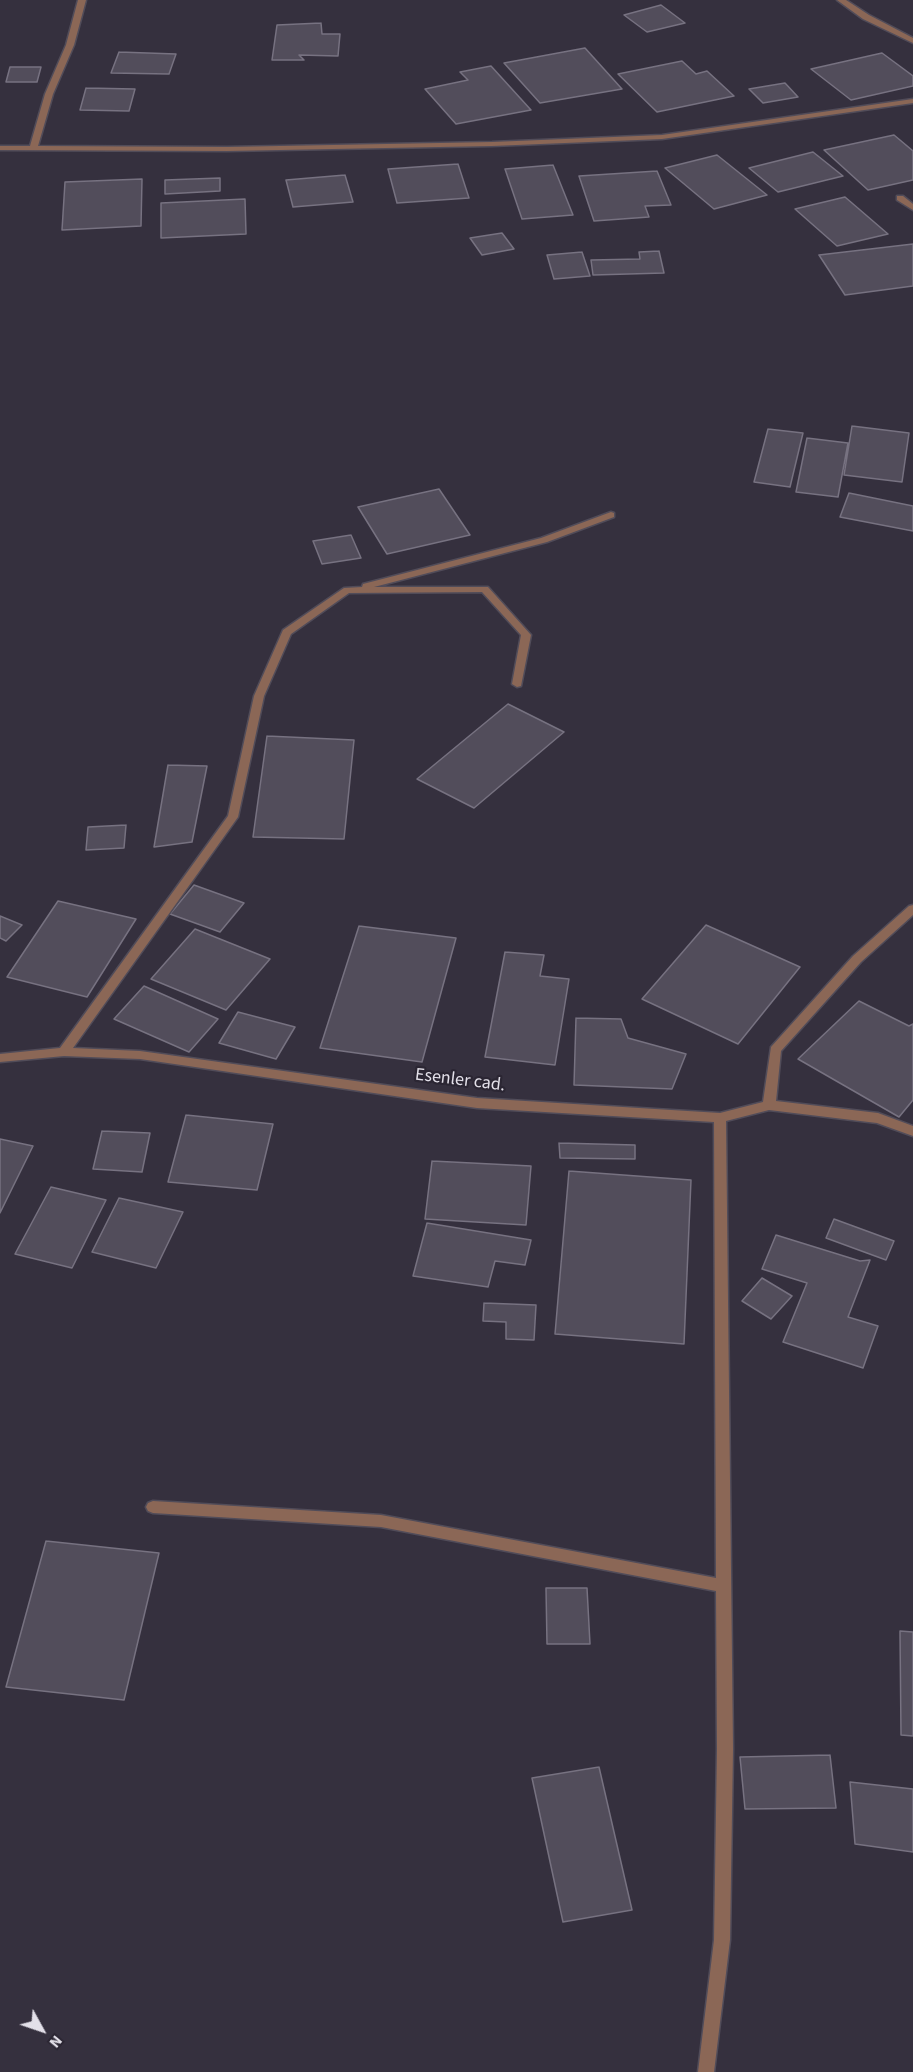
<!DOCTYPE html>
<html>
<head>
<meta charset="utf-8">
<style>
  body { margin:0 }
  #map { position:relative; width:913px; height:2072px; overflow:hidden; background:#35303e; font-family:"Source Sans 3",sans-serif }
  canvas { display:block }
  .north { position:absolute; left:12px; top:2000px; width:60px; height:60px; -webkit-text-stroke:4px #2b2633; paint-order:stroke; rotate:130deg; font-size:16px; font-weight:700; line-height:24px; text-align:center; color:#e3e0e9 }
  .north::after { content:''; display:block; margin:auto; width:21px; height:27px; background:#e3e0e9; clip-path:polygon(50% 0,100% 100%,50% 72%,0 100%) }
</style>
</head>
<body>
<div id="map">
<canvas width="913" height="2072"></canvas>
<div class="north">N</div>
</div>
<script>
const c = document.querySelector('canvas').getContext('2d');
c.lineJoin = 'round';
function fillPath(path, color) { c.fillStyle = color; c.fill(path, 'evenodd'); }
const toPath = rows => new Path2D(rows.map(r => 'M' + r).join(''));
function stroke(path, color, width, dash) { c.strokeStyle = color; c.lineWidth = width; c.lineCap = dash ? 'butt' : 'round'; c.setLineDash(dash || []); c.stroke(path); }
function write(font, color, halo, rows, align = 'center') {
  c.font = font + ' "Source Sans 3",sans-serif'; c.lineWidth = 4.5; c.setLineDash([]); c.textBaseline = 'middle'; c.strokeStyle = halo; c.fillStyle = color; for (const [text, x, y, turn = 0] of rows) {
    c.save(); c.translate(x, y); c.rotate((+turn || 0) * Math.PI / 180); c.textAlign = isNaN(turn) ? turn : align; if (halo) c.strokeText(text, 0, 0); c.fillText(text, 0, 0); c.restore();
  }
}
const building = toPath([
  [661,5,685,23,647,32,624,15,661,5],
  [321,23,322,34,340,34,338,56,299,55,304,60,272,60,277,25,321,23],
  [585,48,622,89,540,103,504,63,585,48],
  [119,52,176,54,169,74,111,73,119,52],
  [882,53,913,76,913,86,851,100,811,69,882,53],
  [682,61,696,74,707,71,734,96,657,112,618,74,682,61],
  [491,66,531,110,456,124,425,89,468,80,460,72,491,66],
  [10,67,41,67,37,82,6,82,10,67],
  [785,83,798,97,763,103,749,89,785,83],
  [86,88,135,89,129,111,80,110,86,88],
  [894,135,913,151,913,180,868,190,824,150,894,135],
  [813,152,843,176,778,192,749,168,813,152],
  [717,155,767,195,714,209,665,168,717,155],
  [458,164,469,198,397,203,388,169,458,164],
  [553,165,573,215,522,219,505,169,553,165],
  [657,171,671,205,645,206,649,217,594,221,579,176,657,171],
  [345,175,353,202,293,207,286,180,345,175],
  [220,178,220,191,165,194,165,180,220,178],
  [142,179,141,226,62,230,65,182,142,179],
  [845,197,888,234,837,246,795,209,845,197],
  [245,199,246,234,161,238,161,203,245,199],
  [502,233,514,249,482,255,470,238,502,233],
  [913,244,913,286,845,295,819,255,913,244],
  [659,251,664,273,593,275,591,260,640,259,639,252,659,251],
  [582,252,590,276,554,279,547,255,582,252],
  [852,426,909,433,902,482,844,475,852,426],
  [768,429,803,433,790,487,754,482,768,429],
  [807,438,848,443,838,497,796,492,807,438],
  [439,489,470,535,387,554,358,507,439,489],
  [849,493,913,506,913,531,840,517,849,493],
  [351,535,361,558,322,564,313,541,351,535],
  [508,704,564,732,474,808,417,779,508,704],
  [267,736,354,740,344,839,253,837,267,736],
  [168,765,207,766,192,842,154,847,168,765],
  [126,825,124,848,86,850,88,827,126,825],
  [194,885,244,903,220,932,170,914,194,885],
  [58,901,136,919,87,997,7,977,58,901],
  [0,916,22,925,6,941,0,938,0,916],
  [706,925,800,967,738,1044,642,999,706,925],
  [359,926,456,938,422,1062,320,1048,359,926],
  [195,929,270,959,226,1010,151,979,195,929],
  [505,952,544,955,540,976,569,979,555,1065,485,1057,505,952],
  [144,986,218,1019,189,1052,114,1019,144,986],
  [859,1001,909,1026,913,1024,913,1100,899,1117,798,1059,859,1001],
  [238,1012,295,1027,276,1059,219,1043,238,1012],
  [576,1018,621,1019,628,1038,686,1054,672,1089,574,1085,576,1018],
  [186,1115,273,1124,257,1190,168,1182,186,1115],
  [102,1131,150,1133,142,1172,93,1169,102,1131],
  [0,1139,33,1146,0,1213,0,1139],
  [559,1143,635,1145,635,1159,560,1158,559,1143],
  [432,1161,531,1166,526,1225,425,1219,432,1161],
  [569,1171,691,1180,684,1344,555,1334,569,1171],
  [51,1187,106,1200,72,1268,15,1254,51,1187],
  [119,1198,183,1212,156,1268,92,1252,119,1198],
  [834,1219,894,1241,886,1260,826,1238,834,1219],
  [427,1223,531,1240,525,1265,495,1261,488,1287,413,1276,427,1223],
  [776,1235,860,1261,870,1260,848,1317,878,1326,863,1368,783,1342,807,1283,762,1269,776,1235],
  [762,1278,792,1296,771,1319,742,1301,762,1278],
  [484,1303,536,1305,534,1340,506,1339,506,1322,483,1321,484,1303],
  [46,1541,159,1553,124,1700,6,1687,46,1541],
  [546,1588,587,1588,590,1644,547,1644,546,1588],
  [900,1631,913,1632,913,1736,901,1735,900,1631],
  [830,1755,836,1808,745,1809,740,1757,830,1755],
  [599,1767,632,1910,563,1922,532,1778,599,1767],
  [850,1782,913,1789,913,1852,855,1844,850,1782]
]);
const minor = toPath([
  [78,0,86,0,74,45,53,94,38,146,227,147,492,142,662,135,913,99,913,103,662,139,492,146,227,151,0,150,0,146,30,146,45,94,66,45,78,0],
  [837,0,846,0,869,15,913,38,913,43,863,19,837,0],
  [897,196,903,196,913,204,913,210,897,200,897,196],
  [611,512,614,513,614,517,547,542,374,587,488,587,531,635,521,686,517,687,512,684,521,635,482,592,349,593,291,634,264,696,238,817,73,1048,140,1051,477,1098,720,1113,763,1102,771,1047,853,956,909,906,913,905,913,915,861,962,781,1051,776,1101,878,1113,913,1126,913,1136,877,1123,769,1110,726,1121,733,1749,730,1940,714,2072,698,2072,714,1940,717,1749,716,1591,381,1527,153,1513,148,1511,146,1507,148,1503,153,1501,381,1515,716,1578,714,1122,477,1108,140,1059,64,1056,0,1062,0,1054,60,1048,228,816,254,696,283,630,344,588,362,587,363,584,541,538,611,512]
]);
const streetNames = [
  ["Esenler cad.",460,1081,7]
];
fillPath(building, '#524d5b');
stroke(building, '#777281', 1.5);
stroke(minor, '#514c59', 3);
fillPath(minor, '#8b6756');
write('18px', '#e3e0e9', '#2b2633', streetNames);
</script>
</body>
</html>
